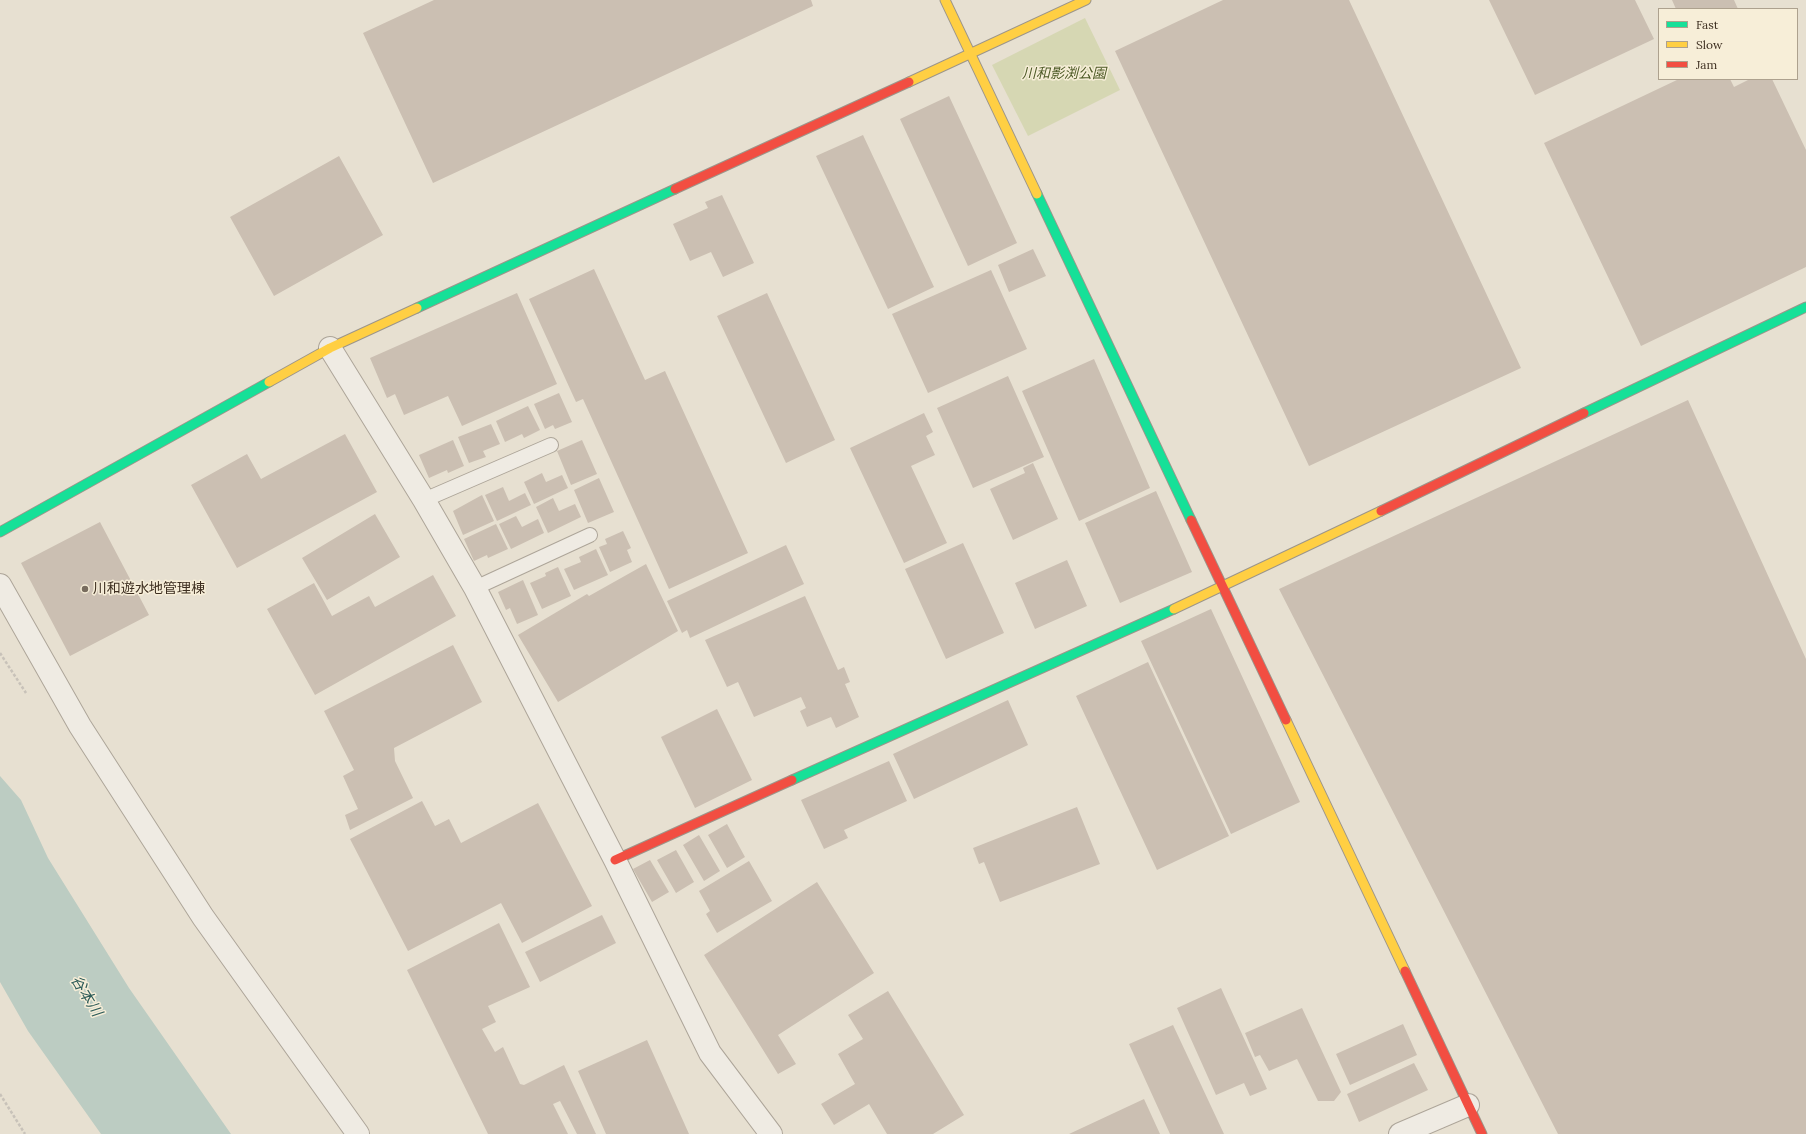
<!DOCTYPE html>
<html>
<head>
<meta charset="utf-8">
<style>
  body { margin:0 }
  #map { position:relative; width:1806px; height:1134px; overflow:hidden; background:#e7e0d1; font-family:Lora,serif }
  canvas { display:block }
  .legend { position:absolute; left:1658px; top:8px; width:140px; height:72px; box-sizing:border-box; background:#f7eed8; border:1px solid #ada18e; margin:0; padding:5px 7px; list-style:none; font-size:12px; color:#3d2e20 }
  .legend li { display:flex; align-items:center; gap:8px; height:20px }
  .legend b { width:20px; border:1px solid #ada18e }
</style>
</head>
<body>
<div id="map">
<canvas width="1806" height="1134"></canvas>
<ul class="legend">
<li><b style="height:5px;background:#16e098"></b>Fast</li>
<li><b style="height:5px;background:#ffcf43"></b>Slow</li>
<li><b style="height:5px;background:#f24e42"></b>Jam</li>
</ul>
</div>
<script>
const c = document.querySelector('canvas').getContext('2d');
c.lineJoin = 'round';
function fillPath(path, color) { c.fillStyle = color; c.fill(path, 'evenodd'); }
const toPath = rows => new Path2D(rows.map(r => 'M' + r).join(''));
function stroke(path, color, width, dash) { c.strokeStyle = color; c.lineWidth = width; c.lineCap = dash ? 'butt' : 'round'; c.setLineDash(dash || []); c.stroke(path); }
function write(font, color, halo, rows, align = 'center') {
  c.font = font + ' Lora,"Noto Sans JP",serif'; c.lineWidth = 3; c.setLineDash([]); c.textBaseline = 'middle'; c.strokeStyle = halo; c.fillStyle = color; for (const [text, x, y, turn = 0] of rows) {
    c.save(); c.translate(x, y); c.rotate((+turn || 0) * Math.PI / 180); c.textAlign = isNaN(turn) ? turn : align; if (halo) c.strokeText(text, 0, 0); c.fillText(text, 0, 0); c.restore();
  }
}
const green = toPath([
  [1085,18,1120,90,1028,136,992,65]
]);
const water = toPath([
  [0,776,21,800,48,858,129,988,231,1134,101,1134,28,1031,0,982]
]);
const building = toPath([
  [434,0,811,0,813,6,433,183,363,33],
  [1223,0,1349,0,1521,368,1309,466,1115,51],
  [1489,0,1635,0,1654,39,1535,95],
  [1672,0,1734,0,1738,9,1676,9],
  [1679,79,1730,79,1734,87,1750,79,1772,79,1806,150,1806,267,1641,346,1544,143],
  [949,96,1017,243,968,266,900,119],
  [863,135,934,287,888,309,816,156],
  [339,156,383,235,274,296,230,217],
  [722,195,754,263,723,277,711,252,690,261,673,224,708,208,705,202],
  [1033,249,1046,276,1009,292,998,265],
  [594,269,645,380,665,371,748,553,669,589,583,399,576,402,529,299],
  [991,270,1027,349,928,393,892,314],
  [517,293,557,384,462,426,448,396,404,415,395,394,387,398,370,358],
  [767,293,835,440,786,463,717,316],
  [1094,359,1150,488,1079,521,1022,391],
  [1008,376,1044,457,973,488,937,408],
  [559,393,572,422,555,429,553,425,545,429,534,404],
  [1688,400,1806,659,1806,1134,1558,1134,1279,589],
  [528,406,540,430,524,438,522,434,505,442,496,421],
  [924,413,933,432,926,436,935,455,911,466,947,543,904,563,850,448],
  [491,424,500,444,483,451,486,457,469,463,458,437],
  [345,434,377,492,237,568,191,485,247,454,261,479],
  [453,440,464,466,448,473,447,470,429,478,419,455],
  [582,440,597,474,571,485,557,451],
  [1033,463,1058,519,1013,540,990,489,1025,473,1023,468],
  [542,473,546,482,562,475,568,488,534,504,524,482],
  [599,478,614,512,588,523,574,490],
  [503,487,509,501,525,493,531,505,497,521,485,495],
  [1156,491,1192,572,1120,603,1085,523],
  [482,495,494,521,463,535,453,511],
  [553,498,559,511,575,504,581,517,548,533,536,507],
  [375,514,400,557,327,600,302,558],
  [516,516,522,527,538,519,544,533,511,549,499,524],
  [100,522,149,615,70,656,21,563],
  [496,524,508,549,488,558,487,555,474,561,464,539],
  [623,531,631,548,627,550,632,562,610,572,599,547,607,544,605,539],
  [963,543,1004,633,946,659,905,569],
  [786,545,804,584,690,638,687,630,682,633,667,601],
  [596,549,608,575,574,590,564,569,581,562,579,557],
  [1067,560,1087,606,1035,629,1015,583],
  [646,564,678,631,558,702,518,635,587,594,589,596],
  [558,567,571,596,542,609,530,583,546,576,545,573],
  [433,575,456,616,315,695,267,609,314,583,332,616,369,596,375,607],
  [523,580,538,615,517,624,510,608,506,610,498,592],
  [805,596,838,670,844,667,850,682,845,684,859,717,836,728,831,717,807,727,800,711,806,708,801,697,754,717,738,682,727,687,705,640],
  [1211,609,1300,802,1231,834,1141,641],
  [453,645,482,702,394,748,395,761,413,798,350,830,345,815,358,809,343,776,354,770,324,711],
  [1148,662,1229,836,1157,870,1076,696],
  [1008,700,1028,745,914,799,893,754],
  [717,709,752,780,695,808,661,737],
  [889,761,907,801,844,830,848,838,824,849,801,800],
  [422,801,435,826,449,819,461,843,538,803,592,906,522,943,501,903,408,951,350,839],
  [1077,807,1100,864,1000,902,984,862,979,864,973,848],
  [727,824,745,857,727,868,708,835],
  [699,835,720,871,704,881,683,845],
  [676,850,694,882,676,893,657,860],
  [650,860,669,892,652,902,633,869],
  [749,861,772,901,717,933,706,914,710,911,699,891],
  [817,882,874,973,778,1035,796,1064,778,1074,704,955],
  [602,915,616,943,540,982,525,952],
  [499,923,530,987,488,1006,496,1022,482,1029,495,1052,503,1047,520,1084,524,1085,564,1065,596,1134,577,1134,560,1101,553,1104,568,1134,488,1134,407,970],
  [1221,988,1267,1089,1250,1096,1244,1083,1216,1095,1177,1008],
  [888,991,964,1115,933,1134,887,1134,869,1104,834,1125,821,1104,855,1084,838,1054,863,1039,848,1015],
  [1302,1008,1341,1092,1334,1101,1318,1101,1297,1059,1269,1071,1260,1055,1255,1057,1245,1033],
  [1403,1024,1417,1055,1350,1085,1336,1054],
  [1173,1025,1224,1134,1170,1134,1129,1044],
  [647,1040,689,1134,606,1134,578,1071],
  [1414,1063,1428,1090,1359,1122,1347,1094],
  [1144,1099,1160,1134,1069,1134]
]);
const path = toPath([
  [0,653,26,693],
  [0,1094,25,1134]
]);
const lane = toPath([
  [424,500,551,445],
  [475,588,590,535]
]);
const street = toPath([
  [330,348,424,500,475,588,615,860,710,1053,771,1134],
  [0,585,80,726,203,917,358,1134],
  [1400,1134,1468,1105]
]);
const fast = toPath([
  [1037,194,1191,520],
  [417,308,675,189],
  [1584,413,1806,307],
  [0,532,269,382],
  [792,780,1174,609]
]);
const slow = toPath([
  [945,0,1037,194],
  [909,82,1086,0],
  [269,382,330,348,417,308],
  [1174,609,1381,511],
  [1286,720,1405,971]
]);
const jam = toPath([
  [675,189,909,82],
  [1381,511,1584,413],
  [1191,520,1286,720],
  [615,860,792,780],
  [1405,971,1482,1134]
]);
const markers = [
  [85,589,4,"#786c5e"]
];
const parkNames = [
  ["川和影渕公園",1064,74]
];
const poiNames = [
  ["川和遊水地管理棟",93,589]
];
const waterNames = [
  ["谷本川",86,996,58]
];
fillPath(green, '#d6d7b3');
fillPath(water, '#bcccc2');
fillPath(building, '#cbbfb2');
stroke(lane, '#ada599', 16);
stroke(street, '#ada599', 24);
stroke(fast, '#9c958a', 11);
stroke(slow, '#9c958a', 11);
stroke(jam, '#9c958a', 11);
stroke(path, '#c8c2b9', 2.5, [3, 2]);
stroke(lane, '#efebe3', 14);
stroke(street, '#efebe3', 22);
stroke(fast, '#16e098', 9);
stroke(slow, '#ffcf43', 9);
stroke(jam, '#f24e42', 9);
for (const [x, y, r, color] of markers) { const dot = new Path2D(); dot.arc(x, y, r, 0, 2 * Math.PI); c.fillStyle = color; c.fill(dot); stroke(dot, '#f7eed8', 1.5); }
write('italic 14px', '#4d5a26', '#f7eed8', parkNames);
write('14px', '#3d2e20', '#f7eed8', poiNames, 'left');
write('italic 15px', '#2f5d5a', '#f7eed8', waterNames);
</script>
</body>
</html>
